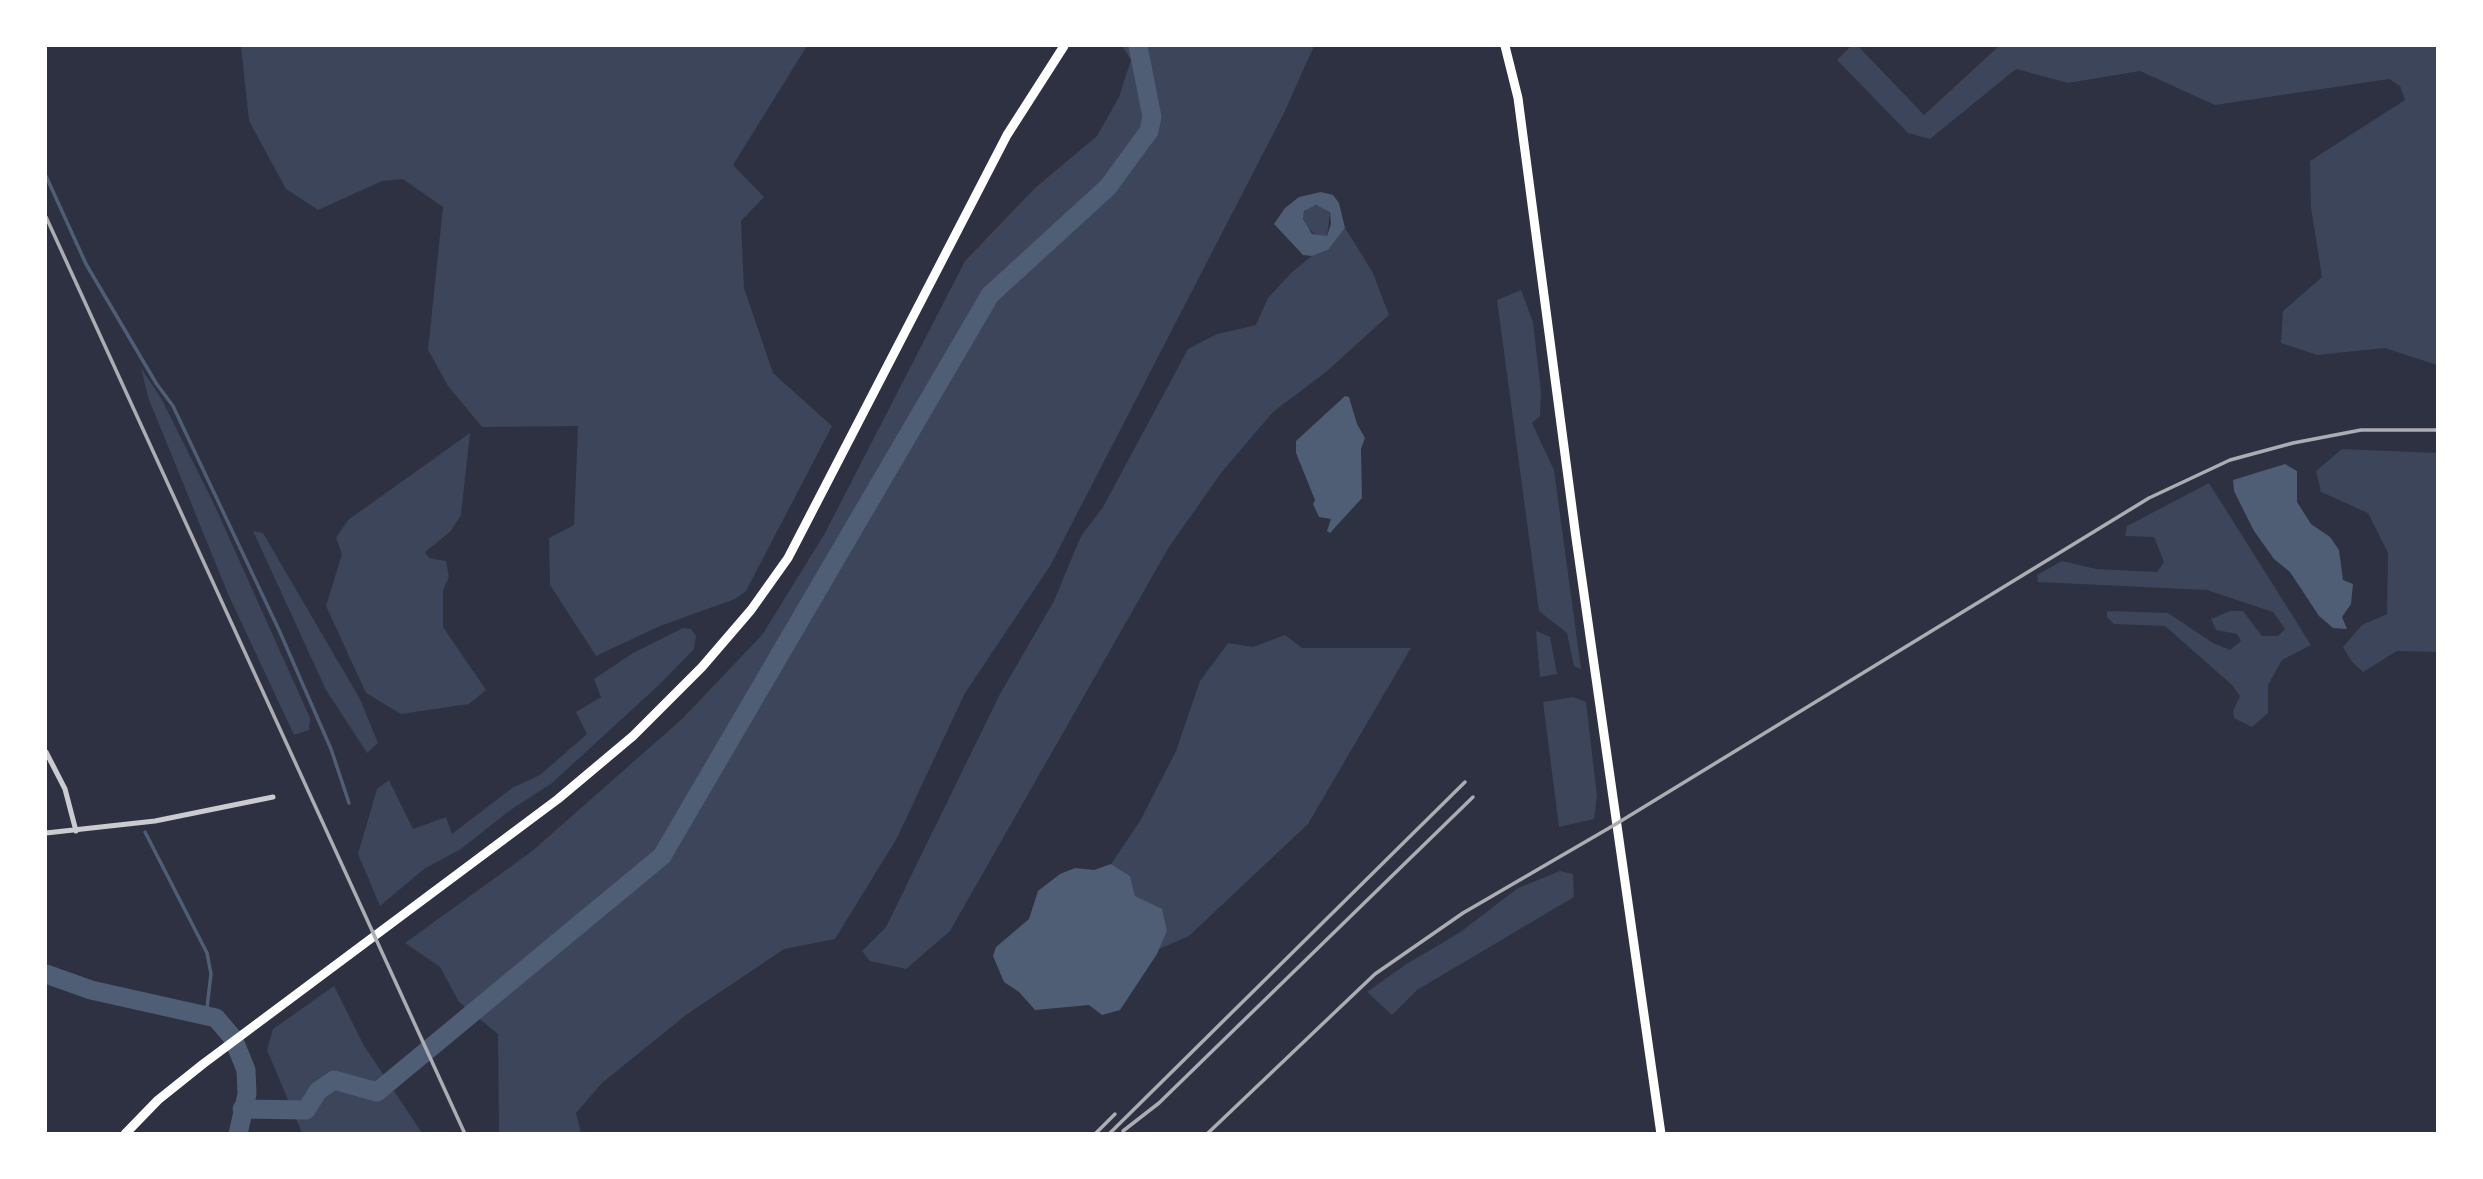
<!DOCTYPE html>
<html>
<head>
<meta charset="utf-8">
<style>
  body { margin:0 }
  #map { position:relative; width:2483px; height:1179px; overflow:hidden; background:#2d3142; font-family:Overpass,sans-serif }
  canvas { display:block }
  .frame { position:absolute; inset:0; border:47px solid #fff; pointer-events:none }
</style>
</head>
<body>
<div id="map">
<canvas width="2483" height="1179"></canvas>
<div class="frame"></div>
</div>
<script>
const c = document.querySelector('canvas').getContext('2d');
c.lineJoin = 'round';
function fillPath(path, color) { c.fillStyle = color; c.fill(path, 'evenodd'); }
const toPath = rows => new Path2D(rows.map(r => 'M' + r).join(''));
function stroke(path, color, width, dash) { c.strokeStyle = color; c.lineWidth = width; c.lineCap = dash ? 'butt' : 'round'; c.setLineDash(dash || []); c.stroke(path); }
const green = toPath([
  [241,46,807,46,733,165,764,197,741,221,744,288,773,373,832,426,746,591,735,599,660,626,596,656,550,585,549,538,574,525,578,426,482,427,448,386,428,350,443,207,403,179,382,181,318,210,286,189,249,121],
  [1122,46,1314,46,1284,113,1050,566,965,693,897,838,835,939,784,949,686,1015,602,1083,576,1113,581,1133,499,1133,498,1034,459,1002,440,967,405,943,531,852,682,719,762,635,825,533,965,261,1035,188,1097,136,1119,97,1131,60],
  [1851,46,1858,46,1924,115,1999,46,2437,46,2437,365,2385,348,2317,355,2281,343,2283,311,2322,277,2311,208,2310,161,2405,100,2400,86,2389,79,2215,105,2140,71,2068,83,2016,69,1930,139,1908,133,1837,60],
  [1311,206,1322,206,1330,212,1327,236,1318,237,1307,227,1303,218,1304,211],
  [1345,228,1372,271,1389,315,1326,372,1273,412,1221,473,1169,547,950,931,906,969,870,961,862,951,886,927,1000,694,1054,601,1081,536,1103,507,1188,349,1217,334,1256,325,1268,298,1292,272,1312,256,1328,250],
  [1521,290,1533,322,1541,392,1540,416,1532,423,1554,470,1581,669,1574,666,1567,633,1539,611,1497,300],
  [141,368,161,398,214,504,310,718,309,730,294,735,228,594,148,397],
  [470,433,461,515,450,532,425,552,429,558,446,561,449,577,443,590,443,627,486,690,469,704,401,714,366,693,326,606,342,554,336,538,348,520],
  [2342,449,2437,453,2437,652,2397,651,2363,672,2352,662,2343,647,2362,625,2387,614,2388,553,2368,513,2321,492,2316,471],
  [2209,483,2311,645,2282,660,2268,685,2268,713,2252,727,2234,718,2233,711,2240,696,2232,685,2165,626,2114,624,2107,617,2107,611,2168,613,2213,643,2230,650,2241,641,2237,634,2216,630,2211,619,2230,611,2243,611,2262,636,2278,636,2285,629,2273,612,2207,590,2038,582,2037,575,2062,561,2096,569,2157,572,2164,562,2154,537,2125,536,2127,526],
  [253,531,263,533,360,699,378,743,367,753,326,690],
  [683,628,691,629,696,636,694,649,660,684,552,783,509,811,461,849,424,869,380,906,358,854,377,789,389,780,413,829,446,817,452,834,512,788,540,775,587,734,576,712,601,697,594,679,633,653],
  [1536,631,1550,637,1557,674,1540,677],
  [1285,635,1302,648,1411,648,1308,824,1189,936,1159,949,1167,931,1135,896,1130,876,1111,864,1140,821,1176,751,1200,681,1228,643,1253,647],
  [1573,697,1586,702,1597,796,1594,819,1559,827,1543,702],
  [1560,871,1573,874,1574,897,1417,990,1392,1015,1367,992,1405,965,1459,933,1518,888],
  [334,986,363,1044,422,1133,302,1133,267,1050,273,1029]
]);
const water = toPath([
  [1321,192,1333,195,1339,203,1345,228,1328,250,1312,256,1303,255,1274,224,1285,208,1299,197],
  [1316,205,1330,212,1331,224,1327,236,1312,234,1303,219,1304,211],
  [1345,396,1349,397,1357,424,1365,438,1361,449,1362,498,1330,533,1327,531,1331,519,1319,517,1313,504,1315,500,1296,453,1296,441],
  [2285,464,2297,471,2297,502,2311,524,2330,537,2339,550,2343,580,2353,584,2351,604,2342,617,2347,629,2333,628,2319,616,2290,572,2274,559,2254,531,2234,491,2233,480],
  [1111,864,1130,876,1135,896,1162,909,1167,931,1157,954,1120,1010,1102,1015,1089,1005,1035,1010,1019,992,1004,982,993,956,996,947,1029,919,1038,891,1060,874,1075,868,1094,870]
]);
const stream = toPath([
  [46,176,86,264,156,383,173,406,279,630,331,749,349,803],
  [145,832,207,953,211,974,206,1016]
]);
const river = toPath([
  [46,974,91,990,216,1018,233,1038,246,1070,247,1094,238,1134],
  [242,1109,306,1110,318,1091,334,1080,377,1092,662,856,990,295,1108,187,1149,131,1152,117,1138,46]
]);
const minor = toPath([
  [46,752,65,789,76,831],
  [46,833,155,821,273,797]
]);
const primary = toPath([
  [1505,46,1518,98,1576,538,1661,1134],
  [125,1134,158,1100,203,1064,558,799,633,736,702,667,751,610,788,558,1007,135,1064,46]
]);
const rail = toPath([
  [46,217,465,1134],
  [1123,1131,1159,1103,1473,797],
  [1095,1134,1115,1114],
  [1109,1134,1465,782],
  [1207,1134,1375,974,1463,913,1616,824,2149,498,2230,460,2293,443,2361,430,2438,430]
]);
fillPath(green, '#3c4559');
fillPath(water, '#4f5d75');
stroke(stream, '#4f5d75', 3.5);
stroke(river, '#4f5d75', 19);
stroke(minor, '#caccd0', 5);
stroke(primary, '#fff', 9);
stroke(rail, '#abadb3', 3.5);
</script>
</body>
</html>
